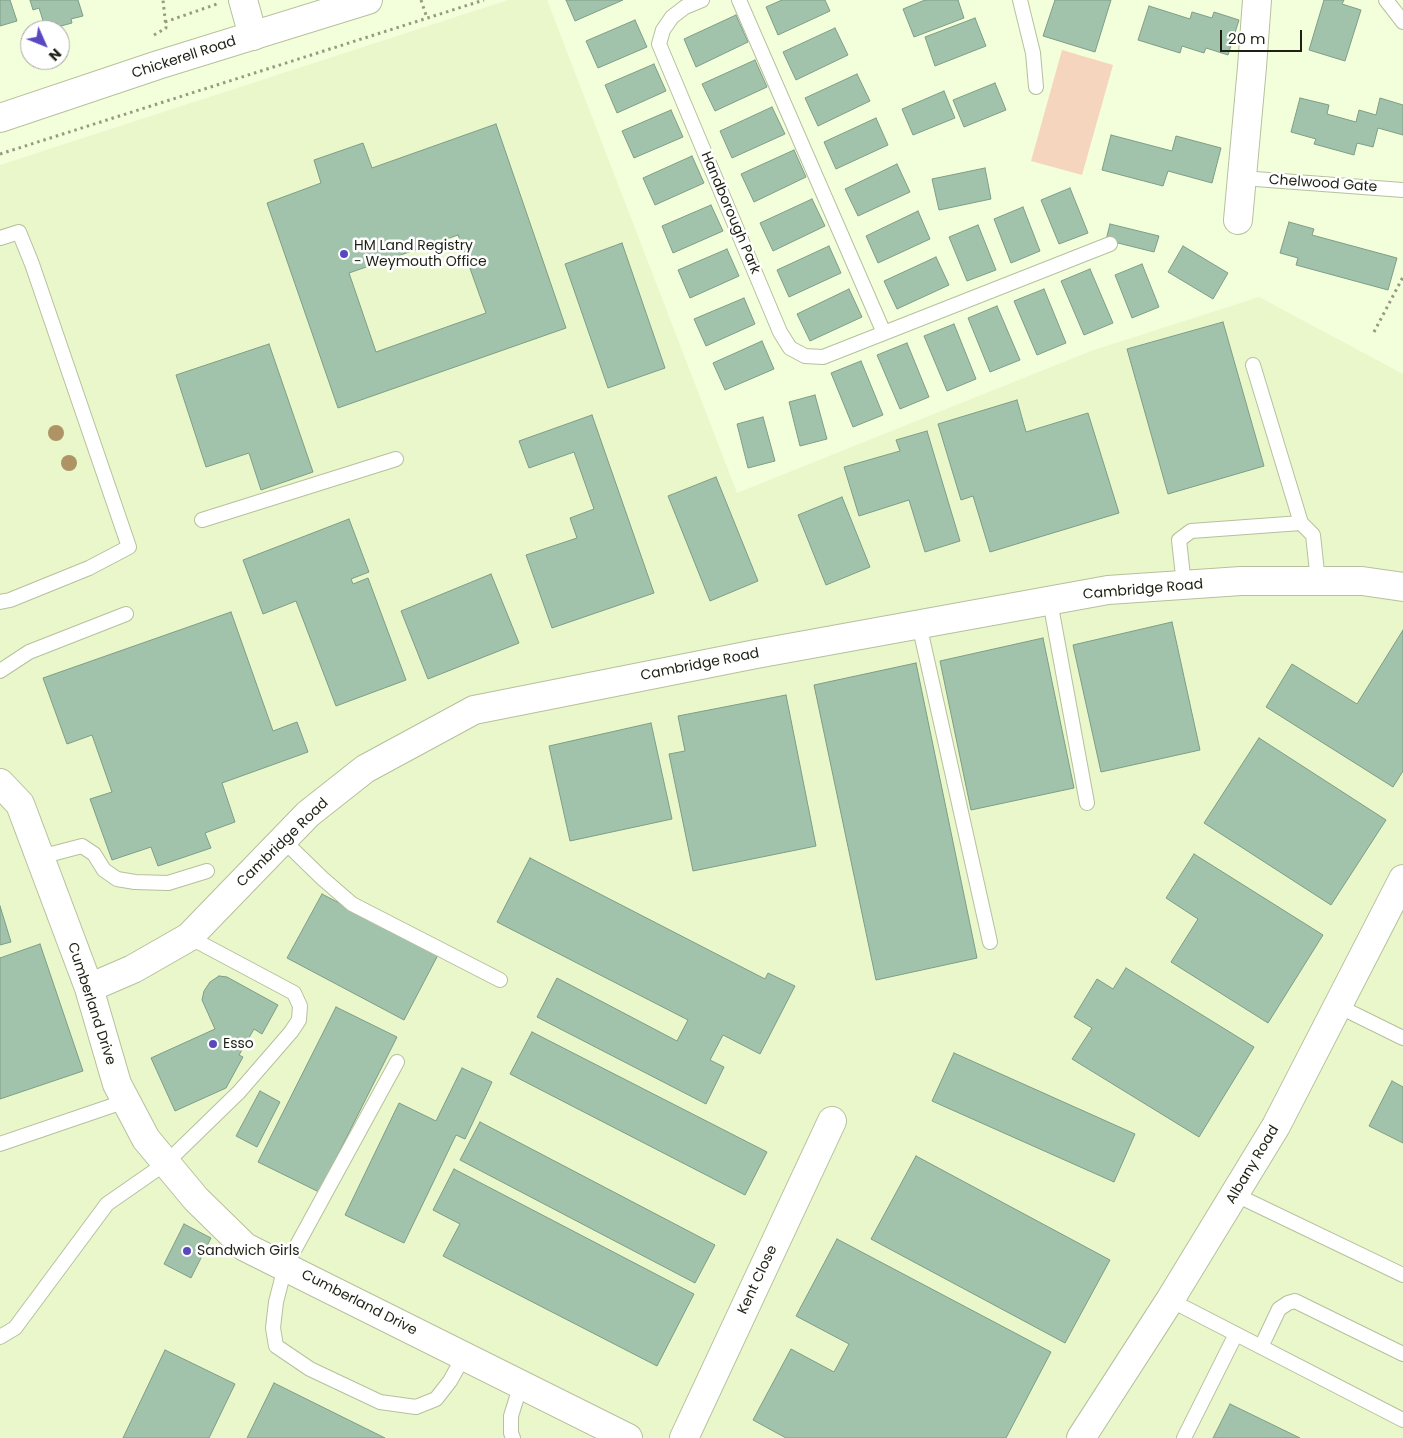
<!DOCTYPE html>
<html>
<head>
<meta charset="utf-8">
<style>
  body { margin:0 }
  #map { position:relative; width:1403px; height:1438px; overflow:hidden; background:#f3feda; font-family:Poppins,sans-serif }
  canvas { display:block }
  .north { position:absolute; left:20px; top:20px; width:50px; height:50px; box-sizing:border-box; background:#fff; border:1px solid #a5a6a1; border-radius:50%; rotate:134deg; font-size:14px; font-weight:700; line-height:20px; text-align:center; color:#1d2013 }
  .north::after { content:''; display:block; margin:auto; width:18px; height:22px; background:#5949c1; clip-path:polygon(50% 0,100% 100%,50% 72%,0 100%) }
  .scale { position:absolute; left:1220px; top:30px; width:82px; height:22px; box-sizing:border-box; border:2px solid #1d2013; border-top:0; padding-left:6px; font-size:15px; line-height:18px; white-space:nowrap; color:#1d2013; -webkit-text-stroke:4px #fff; paint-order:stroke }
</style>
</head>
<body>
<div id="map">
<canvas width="1403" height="1438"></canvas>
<div class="north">N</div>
<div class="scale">20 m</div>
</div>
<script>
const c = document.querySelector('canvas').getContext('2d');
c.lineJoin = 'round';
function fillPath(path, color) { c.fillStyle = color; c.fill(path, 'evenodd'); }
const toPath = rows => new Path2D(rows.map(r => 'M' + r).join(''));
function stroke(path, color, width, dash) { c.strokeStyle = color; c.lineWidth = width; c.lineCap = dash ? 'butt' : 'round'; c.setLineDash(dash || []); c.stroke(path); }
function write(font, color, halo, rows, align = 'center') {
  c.font = font + ' Poppins,sans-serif'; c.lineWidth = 5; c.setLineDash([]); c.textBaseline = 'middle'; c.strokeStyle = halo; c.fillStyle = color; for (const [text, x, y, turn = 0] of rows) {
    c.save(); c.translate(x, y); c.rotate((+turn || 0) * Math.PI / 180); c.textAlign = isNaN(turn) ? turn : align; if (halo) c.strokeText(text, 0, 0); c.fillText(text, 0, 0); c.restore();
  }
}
const built = toPath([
  [508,0,547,0,737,493,1091,351,1259,297,1403,374,1403,1438,0,1438,0,165]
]);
const green = toPath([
  [1062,50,1113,65,1082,175,1031,161]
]);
const building = toPath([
  [0,0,10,0,17,21,0,26,0,0],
  [30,0,78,0,83,16,71,19,72,23,46,30,39,8,33,10,30,0],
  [566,0,623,0,575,21,566,0],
  [782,0,825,0,830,11,778,35,766,7,782,0],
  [925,0,958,0,964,18,914,37,903,9,925,0],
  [1055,0,1111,0,1095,52,1043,36,1055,0],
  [1324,0,1344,0,1342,4,1361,10,1345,61,1309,50,1324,0],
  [1149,6,1190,19,1192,12,1212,18,1214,12,1239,20,1228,55,1206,48,1204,53,1182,46,1180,53,1138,40,1149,6],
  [736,15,748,42,696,67,684,39,736,15],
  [975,18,986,46,935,66,925,37,975,18],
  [635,20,647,47,598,68,586,41,635,20],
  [835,28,848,55,796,80,783,52,835,28],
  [755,60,767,87,715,111,702,84,755,60],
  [654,64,666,91,617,113,605,85,654,64],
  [857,74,870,101,818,126,805,98,857,74],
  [995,83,1006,110,964,127,953,100,995,83],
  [944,91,955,118,913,135,902,109,944,91],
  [1300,98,1329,105,1327,114,1356,122,1359,110,1376,115,1380,98,1403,105,1403,135,1378,128,1373,147,1357,143,1354,155,1314,144,1316,139,1291,132,1300,98],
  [772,107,785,134,732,158,720,131,772,107],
  [671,110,683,137,634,158,622,131,671,110],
  [876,118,888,145,836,169,824,142,876,118],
  [496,124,566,328,338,408,267,203,321,183,314,160,363,143,372,168,496,124],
  [458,235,486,313,376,352,349,273,458,235],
  [1111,135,1172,151,1176,136,1221,148,1212,183,1168,171,1163,186,1102,170,1111,135],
  [794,150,806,177,754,202,741,174,794,150],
  [692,156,704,183,655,205,643,178,692,156],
  [897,164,910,192,858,216,845,189,897,164],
  [985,168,991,199,939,210,932,179,985,168],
  [1070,188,1088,233,1059,244,1041,200,1070,188],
  [812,199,825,226,773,251,760,223,812,199],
  [711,205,723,231,673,253,662,226,711,205],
  [1023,207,1040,251,1011,263,994,219,1023,207],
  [918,211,930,239,878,263,866,236,918,211],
  [1289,222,1314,229,1312,235,1397,258,1388,290,1296,265,1298,258,1280,253,1289,222],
  [1110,224,1159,236,1154,252,1106,240,1110,224],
  [978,225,996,270,967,281,949,237,978,225],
  [622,243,665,368,608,388,565,264,622,243],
  [829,246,841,273,789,297,777,270,829,246],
  [1183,246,1228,273,1213,299,1168,272,1183,246],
  [727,249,739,276,690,298,678,270,727,249],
  [936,257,949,285,897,309,884,281,936,257],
  [1142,264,1159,307,1132,318,1115,275,1142,264],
  [1090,269,1113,323,1084,335,1061,281,1090,269],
  [849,289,862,317,810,341,797,314,849,289],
  [1044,289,1066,343,1037,355,1014,301,1044,289],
  [744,298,755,324,706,346,694,319,744,298],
  [997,306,1020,360,990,372,968,318,997,306],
  [1223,322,1264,466,1168,494,1127,349,1223,322],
  [954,324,976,379,947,391,924,336,954,324],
  [762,341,774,369,725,390,713,363,762,341],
  [907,343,929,397,900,409,877,355,907,343],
  [269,344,313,472,261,490,249,453,206,467,176,375,269,344],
  [861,361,883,415,853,427,831,373,861,361],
  [815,395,827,439,800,446,789,402,815,395],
  [1017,400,1026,432,1088,413,1119,513,990,552,973,496,961,500,938,424,1017,400],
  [592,415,654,593,552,628,526,555,577,538,570,518,594,509,574,452,529,468,519,441,592,415],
  [763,417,775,461,748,468,737,424,763,417],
  [927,431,960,541,925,552,909,500,859,516,844,467,900,451,896,440,927,431],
  [716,477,758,581,710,601,668,496,716,477],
  [842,497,870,567,826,585,798,515,842,497],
  [349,519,369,572,351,579,353,584,368,578,406,680,336,706,296,601,263,614,243,560,349,519],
  [491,574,519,643,428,679,401,611,491,574],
  [231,612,273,731,297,722,308,752,222,783,235,822,205,833,211,848,158,866,151,847,112,860,90,799,112,792,92,735,67,744,43,678,231,612],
  [1172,622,1200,750,1101,772,1073,645,1172,622],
  [1403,630,1403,771,1393,787,1266,707,1292,664,1357,704,1403,630],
  [1043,638,1074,788,971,810,940,661,1043,638],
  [916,663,977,958,876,980,814,685,916,663],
  [786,695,816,846,693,871,669,754,685,751,678,716,786,695],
  [651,723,672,819,570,841,549,746,651,723],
  [1259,738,1386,820,1331,905,1204,823,1259,738],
  [1194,854,1323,935,1268,1023,1171,962,1198,919,1166,898,1194,854],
  [530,858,765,979,768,973,795,986,760,1054,723,1035,710,1060,724,1067,706,1104,537,1017,557,978,677,1041,688,1020,497,922,530,858],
  [322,894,438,955,404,1020,287,958,322,894],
  [0,906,11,942,0,945,0,906],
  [40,944,83,1071,0,1099,0,958,40,944],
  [1126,968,1254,1047,1199,1137,1072,1059,1092,1028,1074,1017,1097,979,1113,989,1126,968],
  [219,976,227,977,278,1005,262,1034,254,1029,239,1055,243,1057,226,1088,175,1111,151,1058,215,1029,202,1000,204,991,210,982,219,976],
  [336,1007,397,1037,319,1192,258,1162,336,1007],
  [532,1032,767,1152,745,1195,510,1074,532,1032],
  [954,1053,1135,1134,1114,1182,932,1101,954,1053],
  [462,1068,492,1082,465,1139,456,1135,404,1243,345,1215,399,1103,436,1121,462,1068],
  [1392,1081,1403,1087,1403,1143,1369,1126,1392,1081],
  [260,1091,280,1102,257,1147,236,1136,260,1091],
  [480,1122,715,1245,695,1283,460,1160,480,1122],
  [916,1156,1110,1260,1065,1343,871,1239,916,1156],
  [454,1169,694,1294,657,1366,443,1256,460,1224,433,1210,454,1169],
  [184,1224,211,1238,191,1278,164,1264,184,1224],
  [837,1239,1051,1352,1006,1438,786,1438,753,1420,791,1349,834,1372,849,1344,796,1316,837,1239],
  [165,1350,235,1384,209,1438,123,1438,165,1350],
  [274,1383,385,1438,247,1438,274,1383],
  [1230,1404,1300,1438,1213,1438,1230,1404]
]);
const path = toPath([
  [421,0,427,18],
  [165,22,217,4],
  [154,35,166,28,163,0],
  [0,154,484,0],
  [1374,332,1403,277]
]);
const service = toPath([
  [702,0,685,7,672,17,663,30,659,44,780,332,790,348,805,356,823,357,884,333],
  [739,0,884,333,1110,244],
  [1020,0,1033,53,1036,87],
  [1386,0,1403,22],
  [1242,178,1403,190],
  [0,238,19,232,32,264,129,547,89,568,10,600,0,602],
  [1253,365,1301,523],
  [202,520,396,459],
  [1184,585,1179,540,1191,531,1301,523,1313,535,1318,581],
  [1050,601,1087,803],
  [919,624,990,942],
  [0,671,29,652,126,614],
  [283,840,322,878,352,904,500,980],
  [40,857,82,846,94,854,104,870,117,879,135,882,168,883,207,871],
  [1338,1006,1403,1038],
  [397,1062,285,1267,276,1302,273,1328,276,1346,310,1369,380,1402,416,1407,436,1399,450,1381,464,1356],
  [0,1144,126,1101],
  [1234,1194,1403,1275],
  [1170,1300,1403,1420],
  [0,1337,15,1328,107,1204,166,1163,239,1092,291,1032,299,1020,300,1006,294,993,189,937],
  [1261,1347,1279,1309,1288,1303,1295,1301,1403,1354],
  [513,1438,511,1433,511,1416,521,1384],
  [1184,1438,1236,1334]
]);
const minor = toPath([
  [243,0,253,36],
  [1238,220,1252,67,1257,0],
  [0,783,20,804,89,988,117,1084,146,1139,196,1199,245,1247,628,1438],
  [89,988,133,969,189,937,308,814,365,769,474,710,756,654,1108,590,1241,581,1362,581,1403,587],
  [684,1438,832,1121],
  [1081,1438,1170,1300,1276,1126,1403,879]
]);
const secondary = toPath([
  [0,118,158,65,368,0]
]);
const trees = [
  [56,433],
  [69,463]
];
const markers = [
  [344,254,5,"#5949c1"],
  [213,1044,5,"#5949c1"],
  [187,1251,5,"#5949c1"]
];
const streetNames = [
  ["Chickerell Road",184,58,-18],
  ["Chelwood Gate",1323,184,4],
  ["Handborough Park",730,213,67],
  ["Cambridge Road",1143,590,-5],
  ["Cambridge Road",700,665,-11],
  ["Cambridge Road",283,843,-44],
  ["Cumberland Drive",91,1004,72],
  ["Albany Road",1253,1165,-59],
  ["Kent Close",758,1280,-65],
  ["Cumberland Drive",359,1303,27]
];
const poiNames = [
  ["HM Land Registry",354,246],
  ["- Weymouth Office",354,262],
  ["Esso",223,1044],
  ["Sandwich Girls",197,1251]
];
fillPath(built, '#eaf7cb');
fillPath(green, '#f6d5be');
fillPath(building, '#a2c3ab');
stroke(building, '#7e9e87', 1);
stroke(service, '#b6c09d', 16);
stroke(minor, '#b6c09d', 30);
stroke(secondary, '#b6c09d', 30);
stroke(path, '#949b81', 3, [2.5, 4]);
stroke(service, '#fff', 14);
stroke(minor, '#fff', 28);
stroke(secondary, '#fff', 28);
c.fillStyle = '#ae9465';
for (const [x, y] of trees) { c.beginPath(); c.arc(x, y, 8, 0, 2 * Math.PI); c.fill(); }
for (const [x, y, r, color] of markers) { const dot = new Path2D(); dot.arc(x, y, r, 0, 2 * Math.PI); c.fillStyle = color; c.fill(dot); stroke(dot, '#fff', 2); }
write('14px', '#1d2013', '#fff', streetNames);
write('14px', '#1d2013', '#fff', poiNames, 'left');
</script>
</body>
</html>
